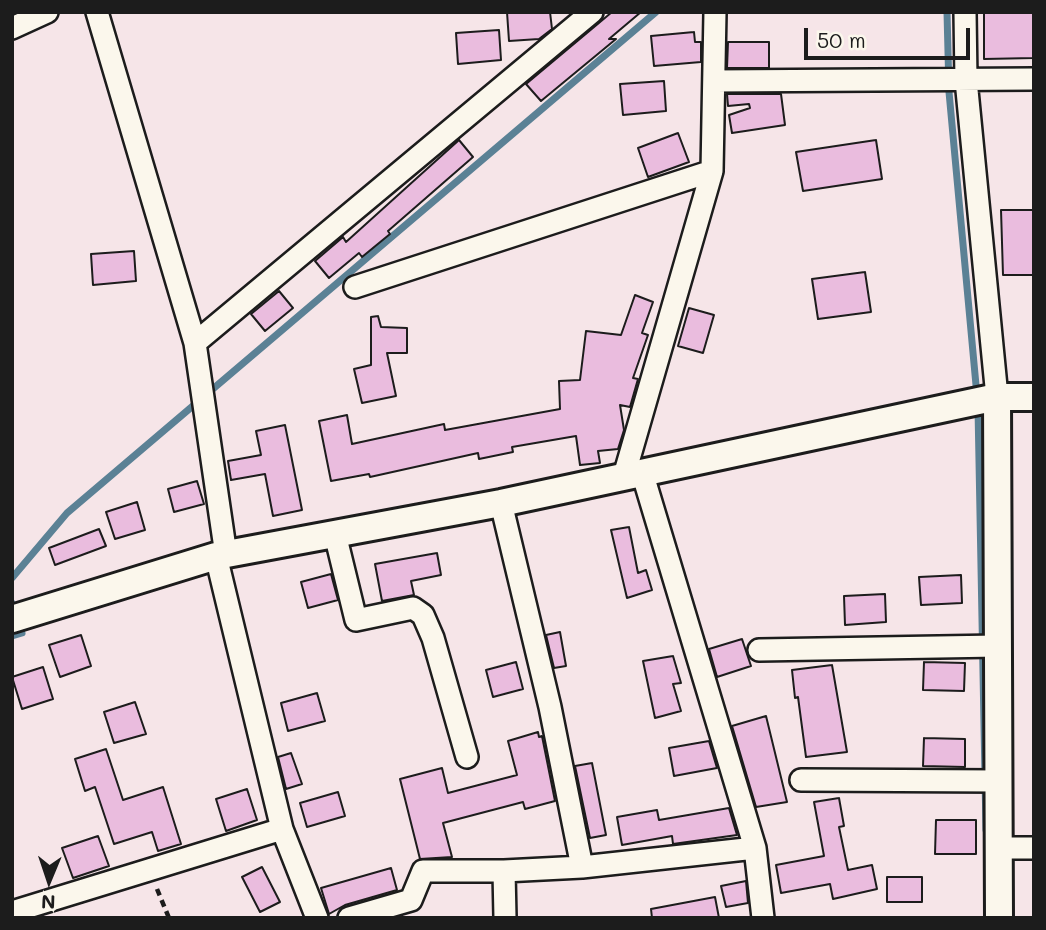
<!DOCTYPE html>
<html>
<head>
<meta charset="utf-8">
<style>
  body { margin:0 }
  #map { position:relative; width:1046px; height:930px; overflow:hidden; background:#f6e5e8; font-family:Mali,sans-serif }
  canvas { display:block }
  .frame { position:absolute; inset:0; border:14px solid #1c1c1c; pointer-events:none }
  .north { position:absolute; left:14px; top:846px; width:70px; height:70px; -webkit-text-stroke:5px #fbf7ec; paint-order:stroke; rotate:182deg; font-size:19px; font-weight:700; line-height:28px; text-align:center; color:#1c1c1c }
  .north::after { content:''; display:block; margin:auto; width:24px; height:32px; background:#1c1c1c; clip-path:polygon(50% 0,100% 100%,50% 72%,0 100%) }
  .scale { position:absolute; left:804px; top:28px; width:166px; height:32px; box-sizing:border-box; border:4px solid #1c1c1c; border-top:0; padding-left:9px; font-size:21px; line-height:24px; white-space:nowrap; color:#1c1c1c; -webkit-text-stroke:5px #fbf7ec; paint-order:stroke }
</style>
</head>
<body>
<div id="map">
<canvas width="1046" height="930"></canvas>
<div class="frame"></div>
<div class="north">N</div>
<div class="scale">50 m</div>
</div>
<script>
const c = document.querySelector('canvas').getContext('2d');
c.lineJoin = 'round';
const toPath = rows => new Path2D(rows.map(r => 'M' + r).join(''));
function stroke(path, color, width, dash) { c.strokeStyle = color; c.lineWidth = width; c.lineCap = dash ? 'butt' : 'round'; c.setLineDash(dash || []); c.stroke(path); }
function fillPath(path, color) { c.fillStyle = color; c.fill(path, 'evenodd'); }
const stream = toPath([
  [947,12,949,92,977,396],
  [978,408,986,830],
  [12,578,67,513,656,12],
  [12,603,22,633,12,636]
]);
const building = toPath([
  [507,12,550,12,552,29,539,39,509,41,507,12],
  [612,12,641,12,609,39,616,39,541,101,526,84,612,12],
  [984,12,1034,12,1034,58,984,59,984,12],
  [499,30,501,60,458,64,456,33,499,30],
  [694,32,695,42,701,42,701,62,654,66,651,36,694,32],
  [728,42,769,42,769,68,727,68,728,42],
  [664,81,666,111,623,115,620,84,664,81],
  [727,94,781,94,785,125,732,133,729,115,750,108,749,104,728,106,727,94],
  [678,133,689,162,648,177,638,148,678,133],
  [459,140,473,157,388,231,390,234,362,257,359,253,329,278,315,261,343,237,346,242,459,140],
  [876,140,882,179,803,191,796,152,876,140],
  [1001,210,1034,210,1034,275,1003,275,1001,210],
  [134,251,136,281,93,285,91,254,134,251],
  [865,272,871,312,818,319,812,279,865,272],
  [279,291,293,308,265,331,251,314,279,291],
  [635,295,653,302,642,333,648,335,633,378,638,379,630,407,620,405,624,430,618,449,598,451,600,463,580,465,576,436,512,447,513,452,479,459,478,453,370,477,369,474,331,481,319,421,347,415,352,444,444,424,445,430,560,409,559,381,580,380,586,331,621,335,635,295],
  [689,308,714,315,703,353,678,346,689,308],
  [378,316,381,327,407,328,407,353,387,353,396,396,362,403,354,369,371,365,371,317,378,316],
  [285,425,302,510,273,516,265,474,231,480,228,461,261,455,256,431,285,425],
  [197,481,204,504,174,512,168,489,197,481],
  [137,502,145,530,115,539,106,512,137,502],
  [629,527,638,573,646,570,652,590,627,598,611,530,629,527],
  [99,529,106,546,55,565,49,548,99,529],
  [437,553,441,575,411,581,414,595,382,601,375,564,437,553],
  [331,574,338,600,308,608,301,582,331,574],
  [961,575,962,603,921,605,919,577,961,575],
  [885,594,886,622,845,625,844,596,885,594],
  [560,632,566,666,554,668,546,635,560,632],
  [81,635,91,666,60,677,49,645,81,635],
  [742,639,751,666,717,677,709,649,742,639],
  [673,656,681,683,673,684,681,711,655,718,643,661,673,656],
  [516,662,523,689,493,697,486,670,516,662],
  [924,662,965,663,964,691,923,690,924,662],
  [832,665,847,752,806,757,798,697,795,698,792,670,832,665],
  [43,667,53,699,22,709,12,677,43,667],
  [317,693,325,721,288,731,281,703,317,693],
  [135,702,146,734,114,743,104,712,135,702],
  [766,716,787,802,756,807,732,726,766,716],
  [538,732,539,737,542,736,555,801,525,809,523,802,443,823,452,857,420,859,400,779,442,768,448,793,517,775,508,741,538,732],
  [924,738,965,739,965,767,923,766,924,738],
  [709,741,717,768,674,776,669,748,709,741],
  [106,749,123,800,163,787,181,844,158,851,152,832,114,844,95,787,85,791,75,759,106,749],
  [291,753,302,784,286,789,278,757,291,753],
  [592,763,606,835,590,838,575,766,592,763],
  [247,789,257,820,226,831,216,799,247,789],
  [338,792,345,816,307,827,300,803,338,792],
  [839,798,844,826,839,827,848,870,872,865,877,889,833,899,830,884,781,893,776,865,824,856,814,802,839,798],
  [729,808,737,835,673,844,672,836,622,845,617,817,657,810,659,820,729,808],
  [936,820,976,820,976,854,935,854,936,820],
  [98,836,109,866,73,878,62,848,98,836],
  [262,867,280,902,260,912,242,877,262,867],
  [391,868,397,890,345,905,329,914,321,888,391,868],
  [887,877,922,877,922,902,887,902,887,877],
  [746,881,748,903,726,907,721,886,746,881],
  [715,897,719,918,652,918,651,909,715,897]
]);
const path = toPath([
  [157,889,169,918]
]);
const minor = toPath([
  [97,12,195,343,226,555],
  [965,12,966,80,997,397],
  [12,28,47,12],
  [714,81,1034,79],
  [355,287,712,171],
  [195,343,592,12],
  [642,472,755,848,763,918],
  [624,476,712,171,715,12],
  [501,503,550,707,582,867],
  [335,534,356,620,413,608,423,615,433,638,467,757],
  [216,556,282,829,317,918],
  [759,650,998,646],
  [801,780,999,781],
  [1000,848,1034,848],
  [504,871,505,918],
  [12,912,282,829],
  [349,918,411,900,423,871,504,871,582,867,755,848]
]);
const tertiary = toPath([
  [997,397,999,918],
  [12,619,216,556,501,503,997,397,1034,397]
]);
stroke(stream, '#5b8195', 7);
fillPath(building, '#eabcde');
stroke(building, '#1c1c1c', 2);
stroke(minor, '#1c1c1c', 26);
stroke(tertiary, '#1c1c1c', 32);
stroke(path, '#1c1c1c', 4.5, [7, 5]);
stroke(minor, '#fbf7ec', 21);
stroke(tertiary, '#fbf7ec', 26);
</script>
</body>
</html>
